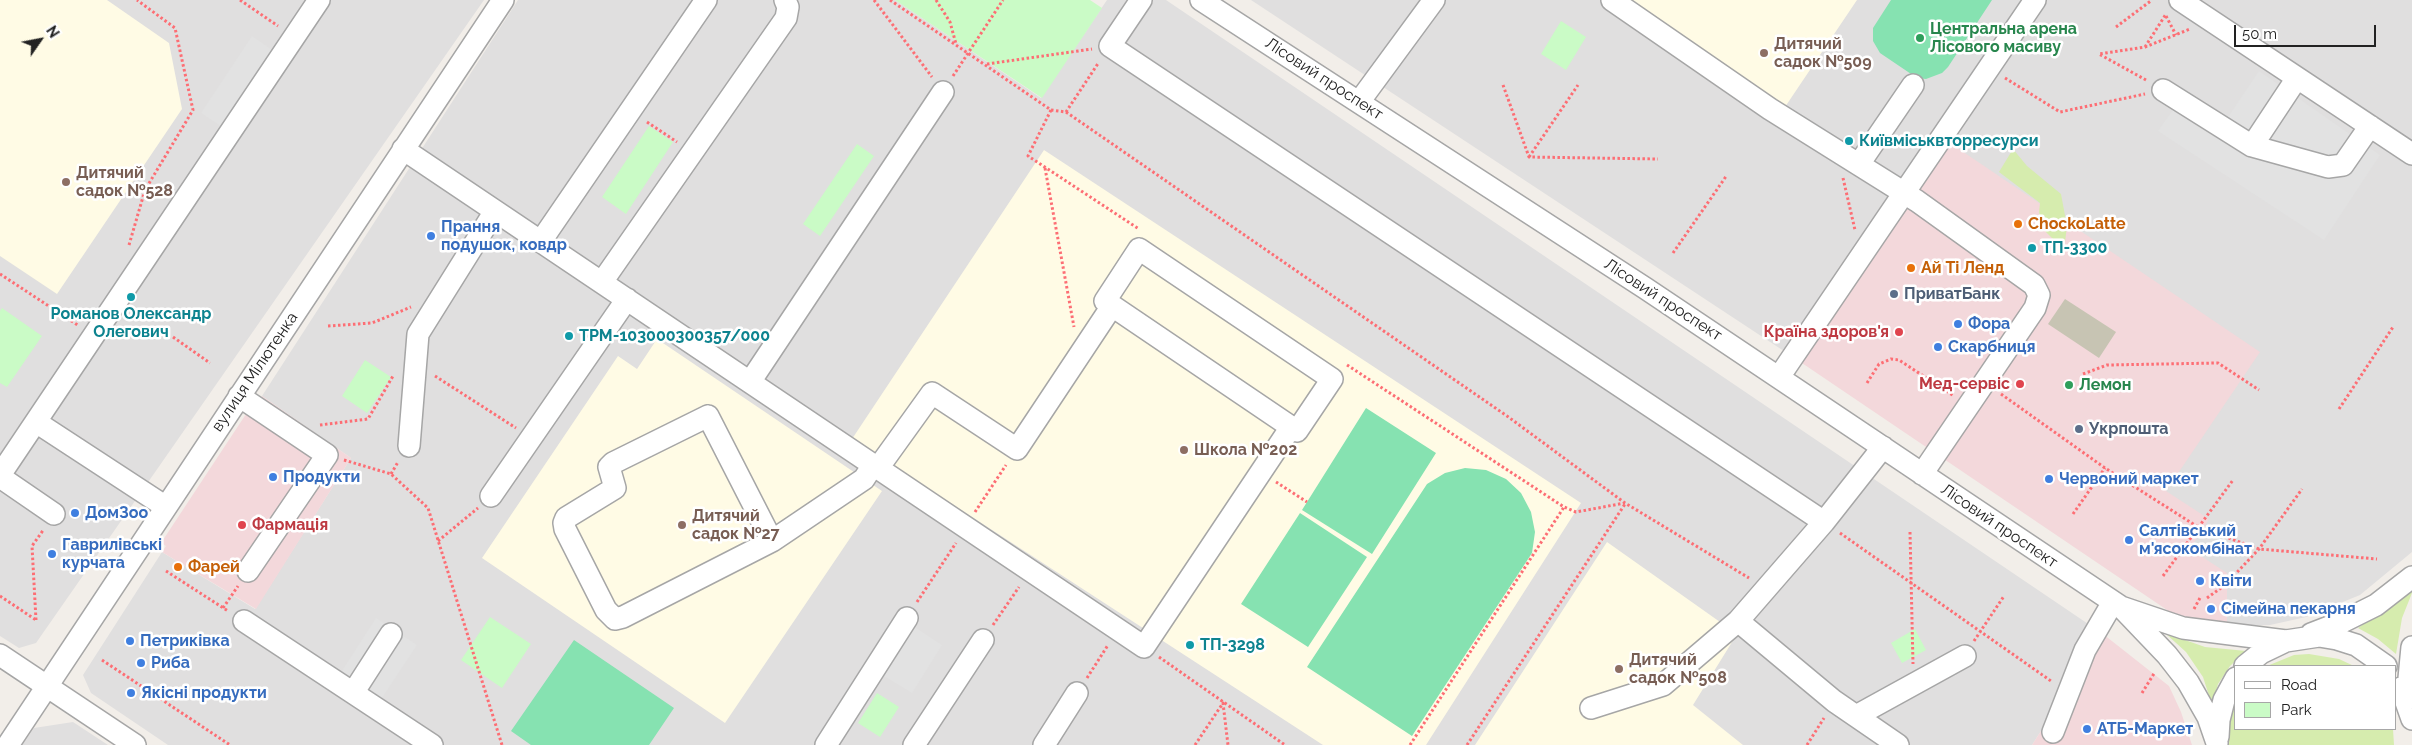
<!DOCTYPE html>
<html>
<head>
<meta charset="utf-8">
<style>
  body { margin:0 }
  #map { position:relative; width:2412px; height:745px; overflow:hidden; background:#f2eee9; font-family:Raleway,sans-serif }
  canvas { display:block }
  .legend { position:absolute; left:2234px; top:665px; width:162px; height:65px; box-sizing:border-box; background:#fff; border:1px solid #a7a7a7; margin:0; padding:6px 9px; list-style:none; font-size:15px; color:#222 }
  .legend li { display:flex; align-items:center; gap:10px; height:25px }
  .legend b { width:25px; border:1px solid #a7a7a7 }
  .north { position:absolute; left:15px; top:15px; width:50px; height:50px; -webkit-text-stroke:4px #fff; paint-order:stroke; rotate:57deg; font-size:14px; font-weight:700; line-height:20px; text-align:center; color:#222 }
  .north::after { content:''; display:block; margin:auto; width:18px; height:22px; background:#222; clip-path:polygon(50% 0,100% 100%,50% 72%,0 100%) }
  .scale { position:absolute; left:2234px; top:25px; width:142px; height:22px; box-sizing:border-box; border:2px solid #222; border-top:0; padding-left:6px; font-size:15px; line-height:18px; white-space:nowrap; color:#222; -webkit-text-stroke:4px #fff; paint-order:stroke }
</style>
</head>
<body>
<div id="map">
<canvas width="2412" height="745"></canvas>
<ul class="legend">
<li><b style="height:6px;background:#fff"></b>Road</li>
<li><b style="height:14px;background:#cafbc6"></b>Park</li>
</ul>
<div class="north">N</div>
<div class="scale">50 m</div>
</div>
<script>
const c = document.querySelector('canvas').getContext('2d');
c.lineJoin = 'round';
function fillPath(path, color) { c.fillStyle = color; c.fill(path, 'evenodd'); }
const toPath = rows => new Path2D(rows.map(r => 'M' + r).join(''));
function stroke(path, color, width, dash) { c.strokeStyle = color; c.lineWidth = width; c.lineCap = dash ? 'butt' : 'round'; c.setLineDash(dash || []); c.stroke(path); }
function write(font, color, halo, rows, align = 'center') {
  c.font = font + ' Raleway,sans-serif'; c.lineWidth = 5; c.setLineDash([]); c.textBaseline = 'middle'; c.strokeStyle = halo; c.fillStyle = color; for (const [text, x, y, turn = 0] of rows) {
    c.save(); c.translate(x, y); c.rotate((+turn || 0) * Math.PI / 180); c.textAlign = isNaN(turn) ? turn : align; if (halo) c.strokeText(text, 0, 0); c.fillText(text, 0, 0); c.restore();
  }
}
const residential = toPath([
  [0,0,484,0,36,643,19,648,0,636],
  [518,0,895,0,1041,98,1107,0,1166,0,2103,634,2032,745,168,745,91,693,83,675,162,552,255,609,351,458,262,396],
  [1251,0,2412,0,2412,552,2360,595,2306,617,2270,625,2227,626,1796,359],
  [73,722,108,745,22,745,34,728]
]);
const commercial = toPath([
  [1944,139,2260,352,2166,491,2209,519,2190,549,2227,573,2227,626,2173,614,1796,359],
  [262,396,351,458,256,609,162,552,166,546,161,543,250,408,253,410],
  [2103,634,2169,686,2181,712,2192,745,2032,745]
]);
const education = toPath([
  [0,0,107,0,169,43,182,109,57,294,0,256],
  [1627,0,1857,0,1785,107],
  [1044,150,1581,503,1426,745,1323,745,852,439],
  [657,339,882,491,725,723,482,558,618,356,637,369],
  [1607,542,1737,634,1693,705,1743,745,1475,745]
]);
const construction = toPath([
  [2065,299,2116,332,2099,358,2048,324]
]);
const grass = toPath([
  [2013,149,2027,166,2061,194,2067,226,2065,242,2057,243,2042,228,2039,212,2040,203,1999,172],
  [2412,584,2412,593,2402,618,2396,654,2378,639,2358,628,2384,609],
  [2165,633,2205,647,2246,651,2230,666,2218,684,2212,705,2203,677,2186,652],
  [2309,654,2339,659,2354,666,2267,666,2294,655],
  [2236,701,2236,729,2393,729,2394,745,2229,745,2228,728]
]);
const park = toPath([
  [895,0,1090,0,1102,8,1042,98],
  [1561,21,1586,37,1566,70,1541,54],
  [649,126,673,142,626,214,602,197],
  [857,144,874,156,820,236,803,224],
  [2,308,42,336,7,387,0,383,0,311],
  [365,360,391,377,367,413,342,396],
  [490,617,531,644,502,688,461,660],
  [1915,629,1926,650,1902,663,1891,643],
  [877,693,899,707,880,737,858,723]
]);
const pitch = toPath([
  [1891,0,1992,0,1948,67,1942,73,1926,79,1917,78,1880,53,1873,41,1873,28],
  [1366,408,1436,453,1372,554,1302,510],
  [1465,468,1486,470,1506,479,1521,493,1531,512,1535,532,1532,553,1412,736,1307,667,1427,484,1445,473],
  [1300,513,1367,557,1308,647,1241,604],
  [574,640,674,708,649,745,531,745,511,731]
]);
const parking = toPath([
  [252,36,278,54,227,130,201,113],
  [2259,71,2380,155,2324,240,2158,131,2182,97,2224,123],
  [376,618,417,645,378,704,338,677],
  [910,624,942,645,912,693,879,673]
]);
const path = toPath([
  [240,0,278,26],
  [874,0,932,77],
  [890,0,1051,110,1028,156,1139,229],
  [936,0,950,22,956,44],
  [2166,16,2176,35],
  [2116,27,2152,0],
  [2145,47,2166,14],
  [987,64,1092,49],
  [953,76,1003,0],
  [2005,78,2060,112,2145,94],
  [2146,80,2099,54,2145,47,2190,29],
  [1503,85,1529,157,1658,159],
  [1051,110,1066,112,1099,62],
  [1066,112,1507,416,1625,503,1749,578],
  [647,122,677,142],
  [1529,157,1578,85],
  [1045,168,1074,327],
  [1843,178,1855,230],
  [129,245,145,190,193,110,175,28,137,0],
  [1673,253,1727,175],
  [0,274,79,326],
  [328,326,372,323,411,307],
  [173,337,210,363],
  [1347,365,1564,507,1576,512,1625,503],
  [2083,374,2107,365,2218,363,2259,390],
  [435,376,516,428],
  [1867,383,1879,364,1891,359,1899,360,1954,396],
  [2001,394,2105,468,2198,527,2259,549,2377,559],
  [2339,409,2393,327],
  [320,425,368,419,393,376],
  [344,460,391,474,428,508,502,745],
  [391,474,398,462],
  [1276,482,1307,502],
  [975,512,1006,465],
  [2073,514,2105,468],
  [1910,532,1913,664],
  [1840,533,2051,681],
  [438,541,478,508],
  [166,571,228,611],
  [2163,576,2233,480],
  [0,596,36,620],
  [2207,598,2225,585,2259,549,2302,489],
  [917,602,956,543],
  [223,608,238,586],
  [2194,609,2201,596],
  [36,620,32,546,44,529],
  [993,625,1019,587],
  [1974,641,2004,596],
  [1159,657,1285,745],
  [102,660,230,745],
  [1087,678,1108,645],
  [2142,693,2155,672],
  [1195,745,1223,703,1228,745],
  [1410,745,1564,507],
  [1467,745,1625,504],
  [1807,745,1824,718]
]);
const minor = toPath([
  [1141,0,1110,46,1824,522],
  [1201,0,1645,288,2121,607,2183,628,2286,641],
  [1612,0,1770,109,1917,201,2034,285,2039,295,2035,308,1922,474],
  [2180,0,2412,154],
  [2163,90,2252,146,2328,167,2343,165,2370,126],
  [1359,102,1434,0],
  [2252,146,2297,78],
  [403,149,1144,647,1291,427],
  [1859,164,1913,85],
  [541,241,706,0],
  [1139,249,1332,379,1297,431,1105,301,1139,249],
  [602,282,786,18,788,7,785,0],
  [1779,377,2035,0],
  [750,382,943,92],
  [239,396,327,455,248,571],
  [708,416,772,541,623,617,615,619,606,610,565,529,564,523,566,518,615,488,609,467,613,463,708,416],
  [36,422,166,507],
  [409,446,418,334,495,211],
  [1883,447,1824,522,1738,621,1834,701,1898,745],
  [878,468,932,393,1017,449,1112,306],
  [0,475,319,0],
  [0,477,54,514],
  [491,496,627,299],
  [772,541,864,479,873,465],
  [2124,610,2167,655,2188,682,2208,717,2217,743],
  [244,621,432,745],
  [2311,634,2342,622,2376,605,2412,577],
  [0,655,135,745],
  [2245,666,2261,653,2286,641,2319,636,2337,639,2356,645,2386,666],
  [2401,688,2412,719],
  [353,693,391,634],
  [2407,699,2412,647],
  [1591,708,1663,685,1738,621],
  [1856,716,1965,656],
  [2053,732,2085,650,2113,602],
  [2218,737,2219,720,2224,700,2236,678],
  [8,745,503,0],
  [826,745,907,618],
  [914,745,983,640],
  [1044,745,1077,693]
]);
const markers = [
  [1920,38,5,"#2e9e5b"],
  [1764,53,5,"#8d6e63"],
  [1849,141,5,"#0f9aa8"],
  [66,182,5,"#8d6e63"],
  [2018,224,5,"#e8710a"],
  [431,236,5,"#3f7fe0"],
  [2032,248,5,"#0f9aa8"],
  [1911,268,5,"#e8710a"],
  [1894,294,5,"#5c6f8a"],
  [131,297,5,"#0f9aa8"],
  [1958,324,5,"#3f7fe0"],
  [1899,332,5,"#e0444e"],
  [569,336,5,"#0f9aa8"],
  [1938,347,5,"#3f7fe0"],
  [2020,384,5,"#e0444e"],
  [2069,385,5,"#2e9e5b"],
  [2079,429,5,"#5c6f8a"],
  [1184,450,5,"#8d6e63"],
  [273,477,5,"#3f7fe0"],
  [2049,479,5,"#3f7fe0"],
  [75,513,5,"#3f7fe0"],
  [242,525,5,"#e0444e"],
  [682,525,5,"#8d6e63"],
  [2129,540,5,"#3f7fe0"],
  [52,554,5,"#3f7fe0"],
  [178,567,5,"#e8710a"],
  [2200,581,5,"#3f7fe0"],
  [2211,609,5,"#3f7fe0"],
  [130,641,5,"#3f7fe0"],
  [1190,645,5,"#0f9aa8"],
  [141,663,5,"#3f7fe0"],
  [1619,669,5,"#8d6e63"],
  [131,693,5,"#3f7fe0"],
  [2087,729,5,"#3f7fe0"]
];
const leisureNames = [
  ["Центральна арена",1930,29],
  ["Лісового масиву",1930,47],
  ["Лемон",2079,385]
];
const educationNames = [
  ["Дитячий",1774,44],
  ["садок №509",1774,62],
  ["Дитячий",76,173],
  ["садок №528",76,191],
  ["Школа №202",1194,450],
  ["Дитячий",692,516],
  ["садок №27",692,534],
  ["Дитячий",1629,660],
  ["садок №508",1629,678]
];
const streetNames = [
  ["Лісовий проспект",1324,79,33],
  ["Лісовий проспект",1663,300,33],
  ["вулиця Мілютенка",255,372,-56],
  ["Лісовий проспект",1999,526,34]
];
const cultureNames = [
  ["Київміськвторресурси",1859,141],
  ["ТП-3300",2042,248],
  ["Романов Олександр",131,314,"center"],
  ["Олегович",131,332,"center"],
  ["ТРМ-103000300357/000",579,336],
  ["ТП-3298",1200,645]
];
const foodNames = [
  ["ChockoLatte",2028,224],
  ["Ай Ті Ленд",1921,268],
  ["Фарей",188,567]
];
const shopNames = [
  ["Прання",441,227],
  ["подушок, ковдр",441,245],
  ["Фора",1968,324],
  ["Скарбниця",1948,347],
  ["Продукти",283,477],
  ["Червоний маркет",2059,479],
  ["ДомЗоо",85,513],
  ["Салтівський",2139,531],
  ["м'ясокомбінат",2139,549],
  ["Гаврилівські",62,545],
  ["курчата",62,563],
  ["Квіти",2210,581],
  ["Сімейна пекарня",2221,609],
  ["Петриківка",140,641],
  ["Риба",151,663],
  ["Якісні продукти",141,693],
  ["АТБ-Маркет",2097,729]
];
const serviceNames = [
  ["ПриватБанк",1904,294],
  ["Укрпошта",2089,429]
];
const healthNames = [
  ["Країна здоров'я",1889,332],
  ["Мед-сервіс",2010,384],
  ["Фармація",252,525,"left"]
];
fillPath(residential, '#e0dfdf');
fillPath(commercial, '#f3d8db');
fillPath(education, '#fffbe5');
fillPath(construction, '#c7c4b3');
fillPath(grass, '#d6ecae');
fillPath(park, '#cafbc6');
fillPath(pitch, '#86e2b1');
fillPath(parking, '#e2e2e2');
stroke(minor, '#a6a6a6', 24);
stroke(path, '#fd6e74', 3, [2.5, 2.5]);
stroke(minor, '#fff', 21);
for (const [x, y, r, color] of markers) { const dot = new Path2D(); dot.arc(x, y, r, 0, 2 * Math.PI); c.fillStyle = color; c.fill(dot); stroke(dot, '#fff', 2); }
write('bold 16px', '#27864d', '#fff', leisureNames, 'left');
write('bold 16px', '#785e54', '#fff', educationNames, 'left');
write('16px', '#222', '#fff', streetNames);
write('bold 16px', '#0d838f', '#fff', cultureNames, 'left');
write('bold 16px', '#c56008', '#fff', foodNames, 'left');
write('bold 16px', '#366cbe', '#fff', shopNames, 'left');
write('bold 16px', '#4e5e75', '#fff', serviceNames, 'left');
write('bold 16px', '#be3a42', '#fff', healthNames, 'right');
</script>
</body>
</html>
